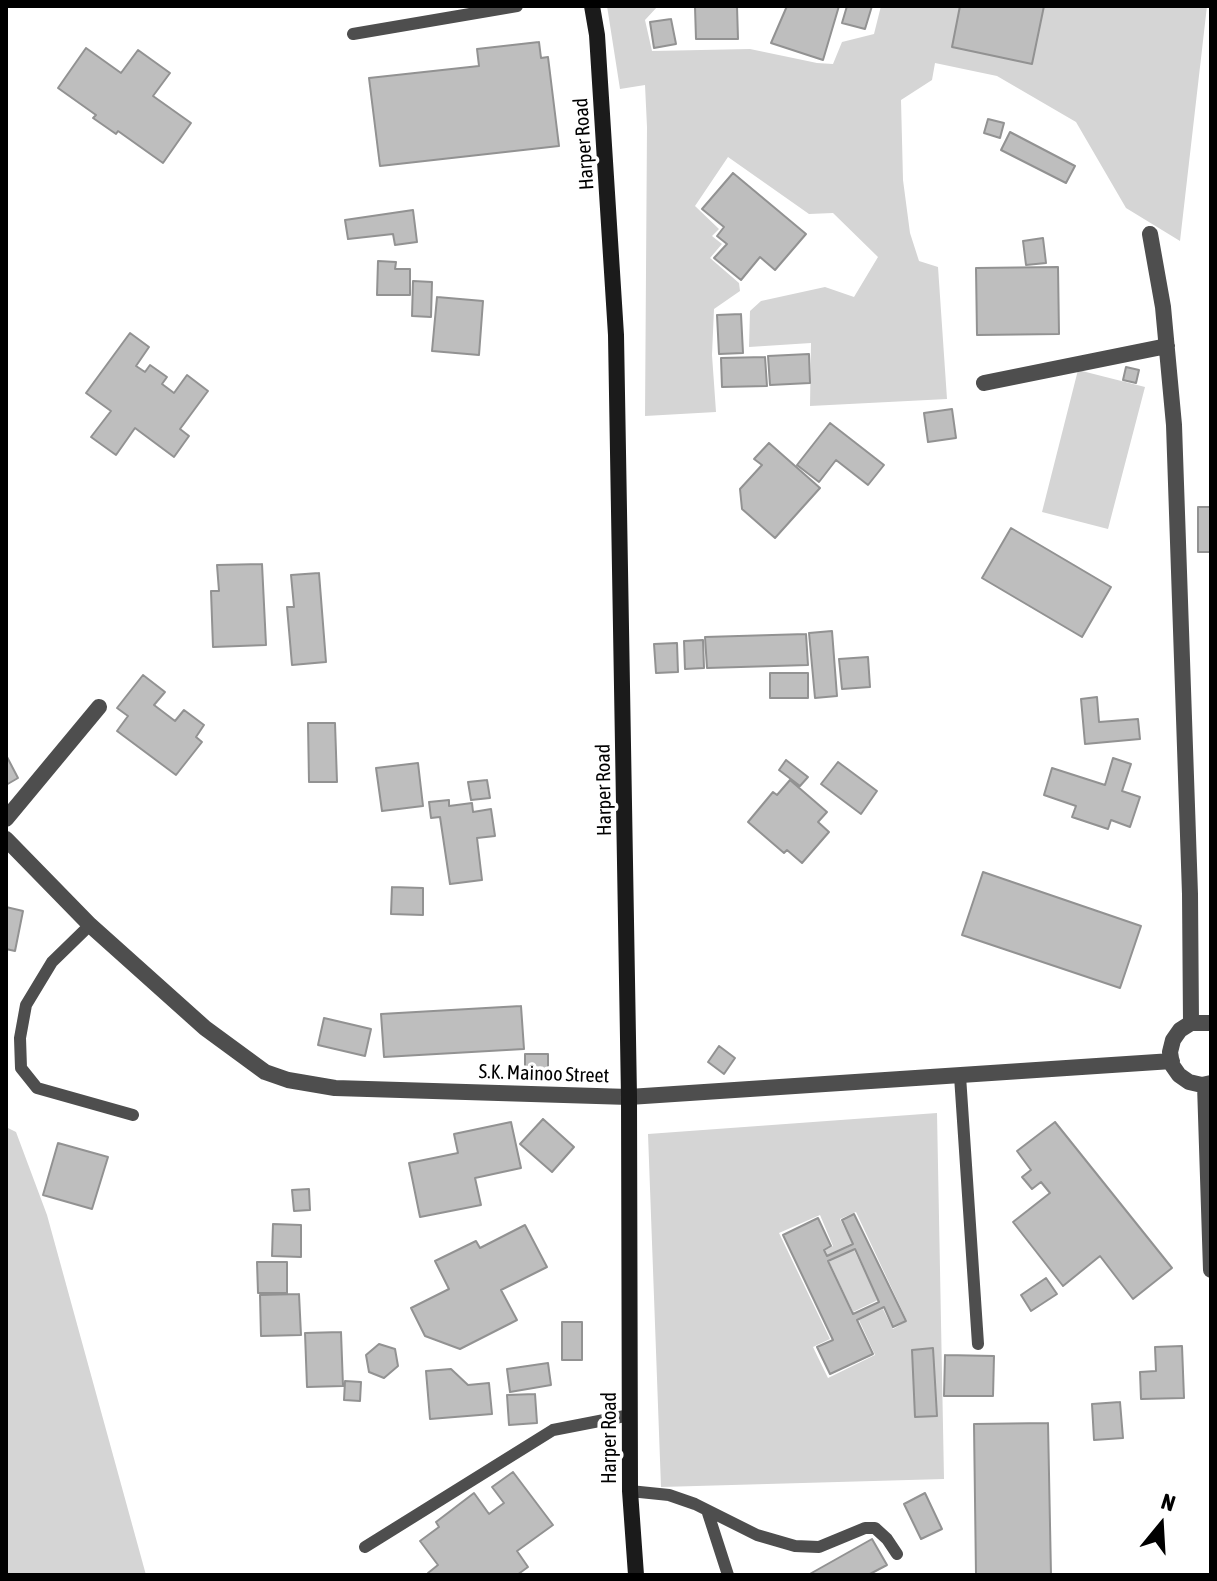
<!DOCTYPE html>
<html>
<head>
<meta charset="utf-8">
<style>
  body { margin:0 }
  #map { position:relative; width:1217px; height:1581px; overflow:hidden; background:#fff; font-family:"Asap Condensed",sans-serif }
  canvas { display:block }
  .frame { position:absolute; inset:0; border:8px solid #000; pointer-events:none }
  .north { position:absolute; left:1121px; top:1485px; width:80px; height:80px; -webkit-text-stroke:6px #fff; paint-order:stroke; rotate:18deg; font-size:22px; font-weight:700; line-height:32px; text-align:center; color:#000 }
  .north::after { content:''; display:block; margin:auto; width:28px; height:36px; background:#000; clip-path:polygon(50% 0,100% 100%,50% 72%,0 100%) }
</style>
</head>
<body>
<div id="map">
<canvas width="1217" height="1581"></canvas>
<div class="frame"></div>
<div class="north">N</div>
</div>
<script>
const c = document.querySelector('canvas').getContext('2d');
c.lineJoin = 'round';
function fillPath(path, color) { c.fillStyle = color; c.fill(path, 'evenodd'); }
const toPath = rows => new Path2D(rows.map(r => 'M' + r).join(''));
function stroke(path, color, width, dash) { c.strokeStyle = color; c.lineWidth = width; c.lineCap = dash ? 'butt' : 'round'; c.setLineDash(dash || []); c.stroke(path); }
function write(font, color, halo, rows, align = 'center') {
  c.font = font + ' "Asap Condensed",sans-serif'; c.lineWidth = 7; c.setLineDash([]); c.textBaseline = 'middle'; c.strokeStyle = halo; c.fillStyle = color; for (const [text, x, y, turn = 0] of rows) {
    c.save(); c.translate(x, y); c.rotate((+turn || 0) * Math.PI / 180); c.textAlign = isNaN(turn) ? turn : align; if (halo) c.strokeText(text, 0, 0); c.fillText(text, 0, 0); c.restore();
  }
}
const green = toPath([
  [607,6,658,6,645,20,652,51,750,49,817,63,833,64,842,42,874,34,881,6,1207,6,1180,241,1126,208,1076,122,997,76,935,63,932,80,901,100,903,180,910,233,919,261,938,267,947,399,810,406,811,343,749,347,750,311,761,301,825,287,854,297,878,257,833,213,809,214,728,157,695,206,719,229,712,236,722,244,710,258,739,283,740,291,714,309,712,355,716,412,645,416,647,127,645,85,620,89],
  [1078,370,1145,387,1108,529,1042,512],
  [937,1113,944,1479,661,1487,648,1134],
  [856,1212,907,1321,893,1329,883,1309,859,1320,875,1355,828,1378,813,1347,830,1339,779,1233,820,1215,833,1246,825,1250,828,1255,852,1243,840,1219],
  [6,1127,16,1132,47,1215,146,1575,6,1575],
  [854,1250,878,1300,853,1312,829,1261]
]);
const building = toPath([
  [737,6,738,39,696,39,695,7,737,6],
  [787,6,839,6,823,60,771,43,787,6],
  [847,6,872,6,865,29,842,23,847,6],
  [960,6,1044,6,1032,64,952,47,960,6],
  [671,19,676,44,654,48,650,22,671,19],
  [539,42,541,58,548,57,559,146,380,166,369,78,479,66,477,49,539,42],
  [86,48,121,73,138,50,170,73,153,96,191,123,163,163,118,131,116,134,93,118,96,115,58,88,86,48],
  [988,119,1004,123,1000,138,984,133,988,119],
  [1010,132,1075,166,1066,183,1001,150,1010,132],
  [733,173,806,234,775,270,760,257,741,280,714,258,727,244,717,236,724,227,702,209,733,173],
  [413,210,417,242,395,245,393,234,348,239,345,220,413,210],
  [1043,238,1046,263,1026,265,1023,241,1043,238],
  [378,261,396,262,395,269,410,269,410,295,377,295,378,261],
  [1058,267,1059,334,977,335,976,268,1058,267],
  [413,281,432,282,431,317,412,316,413,281],
  [437,297,483,301,479,355,432,351,437,297],
  [741,314,743,353,719,354,717,315,741,314],
  [130,333,149,347,136,366,145,372,150,365,167,377,162,384,174,393,187,375,208,391,180,429,189,436,174,457,135,428,116,455,91,437,111,411,86,393,130,333],
  [809,354,810,383,770,385,768,356,809,354],
  [765,357,767,386,722,387,721,358,765,357],
  [1126,367,1139,370,1136,383,1123,380,1126,367],
  [952,409,956,438,928,442,924,413,952,409],
  [830,423,884,465,868,485,836,460,819,482,797,465,830,423],
  [769,443,820,488,775,538,742,509,740,489,762,465,754,459,769,443],
  [1198,507,1211,507,1211,552,1198,552,1198,507],
  [1011,528,1111,587,1082,637,982,578,1011,528],
  [262,564,266,645,213,647,211,591,219,591,217,565,262,564],
  [319,573,326,662,292,665,287,607,294,607,291,575,319,573],
  [832,631,837,696,815,698,809,633,832,631],
  [806,634,808,665,707,668,705,637,806,634],
  [703,640,704,668,685,669,684,641,703,640],
  [677,643,678,672,656,673,654,644,677,643],
  [868,657,870,687,842,689,839,659,868,657],
  [770,673,808,673,808,698,770,698,770,673],
  [143,675,165,692,154,705,175,721,184,710,204,725,196,737,202,742,176,775,117,731,128,716,117,708,143,675],
  [1097,697,1099,722,1138,719,1140,739,1085,744,1081,699,1097,697],
  [308,723,335,723,337,782,309,782,308,723],
  [6,755,18,778,6,785,6,755],
  [1113,758,1131,764,1122,791,1140,797,1130,827,1111,820,1108,829,1072,817,1076,806,1044,795,1052,768,1105,785,1113,758],
  [786,760,808,777,800,786,779,770,786,760],
  [838,762,877,791,861,814,821,784,838,762],
  [418,763,423,806,382,811,376,768,418,763],
  [487,780,490,798,471,800,468,782,487,780],
  [790,780,827,812,818,822,829,832,802,863,787,850,784,853,748,822,773,792,777,795,790,780],
  [449,800,449,806,472,803,473,812,491,809,495,836,477,838,482,880,450,884,440,817,431,818,429,802,449,800],
  [983,872,1141,926,1120,988,962,935,983,872],
  [392,887,423,888,423,915,391,914,392,887],
  [6,907,23,911,15,951,6,949,6,907],
  [521,1006,524,1049,384,1057,381,1014,521,1006],
  [324,1018,371,1029,365,1056,318,1045,324,1018],
  [719,1046,735,1058,724,1074,708,1062,719,1046],
  [525,1054,548,1054,548,1078,525,1078,525,1054],
  [543,1119,574,1147,552,1172,520,1144,543,1119],
  [511,1122,521,1168,475,1178,481,1205,420,1217,409,1163,458,1153,454,1134,511,1122],
  [1055,1122,1172,1268,1133,1299,1100,1256,1063,1286,1013,1222,1050,1193,1041,1182,1032,1189,1022,1177,1031,1170,1017,1151,1055,1122],
  [58,1143,108,1157,92,1209,43,1195,58,1143],
  [309,1189,310,1210,294,1211,292,1190,309,1189],
  [854,1214,906,1321,893,1327,884,1307,857,1320,873,1354,830,1374,817,1347,833,1340,783,1235,818,1218,831,1246,824,1250,827,1256,853,1244,842,1220,854,1214],
  [855,1249,879,1302,853,1314,828,1261,855,1249],
  [273,1224,301,1225,301,1257,272,1256,273,1224],
  [525,1225,547,1267,501,1290,517,1320,460,1349,425,1336,411,1308,449,1289,435,1261,476,1241,480,1248,525,1225],
  [257,1262,287,1262,287,1293,258,1293,257,1262],
  [1046,1278,1057,1294,1031,1311,1021,1295,1046,1278],
  [299,1294,301,1335,261,1336,260,1295,299,1294],
  [562,1322,582,1322,582,1360,562,1360,562,1322],
  [341,1332,343,1386,307,1387,305,1333,341,1332],
  [379,1344,395,1349,398,1366,384,1378,369,1372,366,1355,379,1344],
  [1182,1346,1184,1398,1141,1399,1140,1372,1156,1371,1155,1347,1182,1346],
  [933,1348,937,1416,915,1417,912,1350,933,1348],
  [945,1355,994,1356,993,1396,944,1396,945,1355],
  [548,1363,551,1385,510,1392,507,1369,548,1363],
  [451,1369,468,1385,489,1383,492,1414,430,1419,426,1371,451,1369],
  [345,1381,361,1382,360,1401,344,1400,345,1381],
  [535,1394,537,1423,509,1425,507,1395,535,1394],
  [1120,1402,1123,1438,1094,1440,1092,1404,1120,1402],
  [1048,1423,1051,1575,976,1575,974,1424,1048,1423],
  [513,1472,553,1525,517,1551,528,1567,517,1575,430,1575,428,1573,438,1565,420,1541,439,1527,436,1522,474,1493,489,1514,504,1503,492,1487,513,1472],
  [925,1493,942,1529,921,1539,904,1504,925,1493],
  [872,1539,887,1565,868,1575,808,1575,872,1539]
]);
const service = toPath([
  [353,34,517,6],
  [90,925,52,962,26,1005,20,1038,21,1068,37,1088,133,1115],
  [960,1076,978,1344],
  [630,1491,669,1495,695,1504,757,1535,795,1546,819,1547,865,1528,875,1528,887,1539,897,1554],
  [707,1510,728,1575],
  [365,1547,553,1430,630,1415]
]);
const minor = toPath([
  [1150,234,1163,307,1174,425,1190,894,1191,1023],
  [984,383,1167,346],
  [6,819,99,707],
  [6,839,90,925,205,1028,265,1072,288,1080,335,1088,629,1097,1172,1061],
  [1211,1023,1191,1023,1180,1030,1173,1040,1170,1052,1172,1065,1179,1075,1189,1082,1202,1085,1211,1083],
  [1205,1085,1211,1270]
]);
const secondary = toPath([
  [592,6,597,35,616,335,629,1097,630,1491,636,1575]
]);
const streetNames = [
  ["Harper Road",584,144,-94],
  ["Harper Road",604,790,-91],
  ["S.K. Mainoo Street",544,1074,2],
  ["Harper Road",610,1438,-90]
];
fillPath(green, '#d5d5d5');
fillPath(building, '#bebebe');
stroke(building, '#929292', 2);
stroke(service, '#4e4e4e', 12);
stroke(minor, '#4e4e4e', 16);
stroke(secondary, '#1b1b1b', 16);
write('20px', '#000', '#fff', streetNames);
</script>
</body>
</html>
